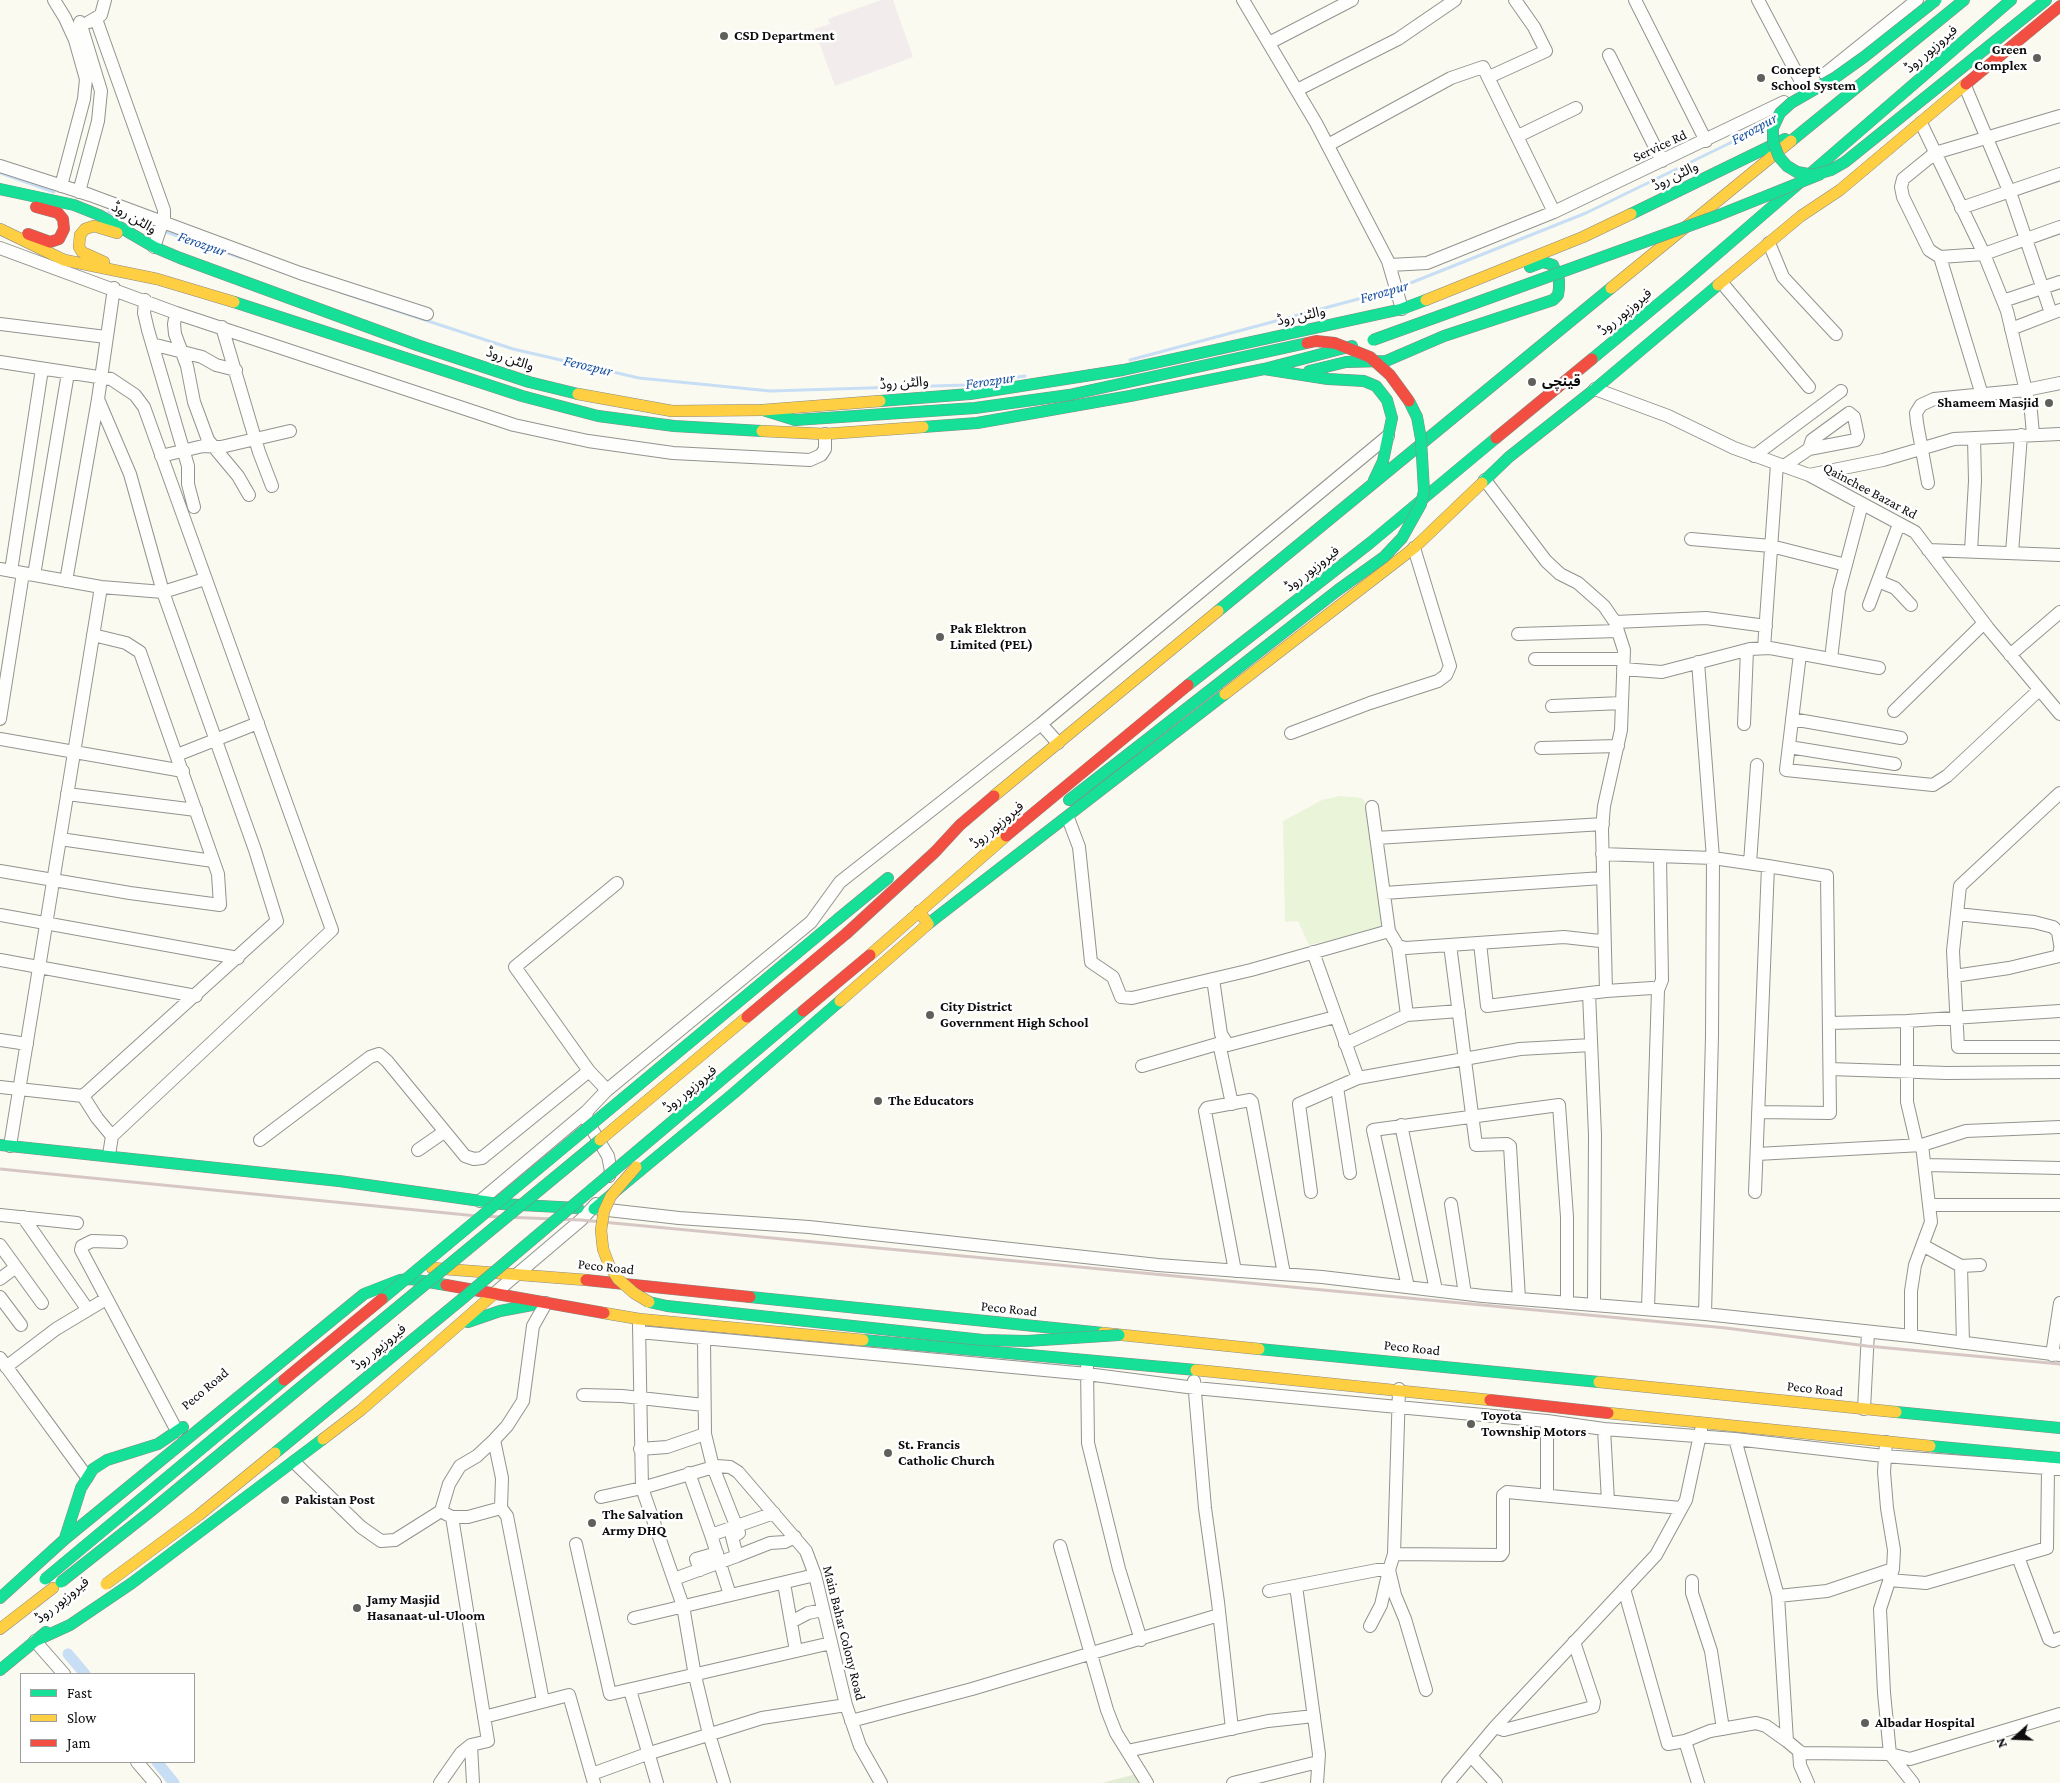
<!DOCTYPE html>
<html>
<head>
<meta charset="utf-8">
<style>
  body { margin:0 }
  #map { position:relative; width:2060px; height:1783px; overflow:hidden; background:#fafaf0; font-family:"Crimson Pro",serif }
  canvas { display:block }
  .legend { position:absolute; left:20px; top:1673px; width:175px; height:90px; box-sizing:border-box; background:#fff; border:1px solid #9e9e9e; margin:0; padding:6px 9px; list-style:none; font-size:15px; color:#0c0c0c }
  .legend li { display:flex; align-items:center; gap:10px; height:25px }
  .legend b { width:25px; border:1px solid #9e9e9e }
  .north { position:absolute; left:1990px; top:1713px; width:50px; height:50px; -webkit-text-stroke:4px #fff; paint-order:stroke; rotate:250deg; font-size:14px; font-weight:700; line-height:20px; text-align:center; color:#0c0c0c }
  .north::after { content:''; display:block; margin:auto; width:18px; height:22px; background:#0c0c0c; clip-path:polygon(50% 0,100% 100%,50% 72%,0 100%) }
</style>
</head>
<body>
<div id="map">
<canvas width="2060" height="1783"></canvas>
<ul class="legend">
<li><b style="height:6px;background:#16e098"></b>Fast</li>
<li><b style="height:6px;background:#ffcf43"></b>Slow</li>
<li><b style="height:6px;background:#f24e42"></b>Jam</li>
</ul>
<div class="north">N</div>
</div>
<script>
const c = document.querySelector('canvas').getContext('2d');
c.lineJoin = 'round';
function fillPath(path, color) { c.fillStyle = color; c.fill(path, 'evenodd'); }
const toPath = rows => new Path2D(rows.map(r => 'M' + r).join(''));
function stroke(path, color, width, dash) { c.strokeStyle = color; c.lineWidth = width; c.lineCap = dash ? 'butt' : 'round'; c.setLineDash(dash || []); c.stroke(path); }
function write(font, color, halo, rows, align = 'center') {
  c.font = font + ' "Crimson Pro","Noto Sans Arabic",serif'; c.lineWidth = 5; c.setLineDash([]); c.textBaseline = 'middle'; c.strokeStyle = halo; c.fillStyle = color; for (const [text, x, y, turn = 0] of rows) {
    c.save(); c.translate(x, y); c.rotate((+turn || 0) * Math.PI / 180); c.textAlign = isNaN(turn) ? turn : align; if (halo) c.strokeText(text, 0, 0); c.fillText(text, 0, 0); c.restore();
  }
}
const industrial = toPath([
  [881,0,893,0,913,57,835,86,814,29,830,24,828,19]
]);
const cemetery = toPath([
  [1136,1774,1140,1783,1102,1783]
]);
const pitch = toPath([
  [1340,796,1362,798,1368,806,1385,927,1309,945,1298,921,1285,922,1283,821,1322,800]
]);
const stream = toPath([
  [0,173,54,192],
  [109,212,157,228],
  [163,231,242,258],
  [1398,288,1586,213,1767,125],
  [340,292,513,349,639,378,770,391,966,385,1025,376],
  [1130,360,1392,290]
]);
const canal = toPath([
  [68,1654,85,1674],
  [157,1762,174,1783]
]);
const street = toPath([
  [54,0,65,18,75,40,86,79,84,99,61,186],
  [1243,0,1316,123,1388,261,1402,309],
  [1635,0,1706,141],
  [1758,0,1805,89],
  [96,19,164,210,164,218,154,247],
  [89,22,101,15,105,0],
  [1269,43,1352,0],
  [1609,55,1662,161],
  [1825,74,1917,0],
  [1489,77,1546,51,1534,27,1515,0],
  [1965,86,2012,198,2051,313],
  [1297,90,1398,39,1455,0],
  [2060,116,1935,153,1903,179,1901,187,1903,197,1929,250,1940,257,1984,254,2060,227],
  [1921,123,1984,254,2007,311,2031,412,2033,434],
  [1518,136,1576,108],
  [1328,145,1451,78,1483,67,1554,212],
  [0,166,90,195,300,273,427,314],
  [79,192,98,121,101,91,80,22],
  [1961,208,2060,174],
  [1769,243,1783,277,1836,334],
  [0,248,176,313,514,425,588,441,673,453,810,460,821,455,825,449,825,434],
  [1940,257,1982,395],
  [1390,265,1427,263,1554,212,1784,102],
  [1722,283,1809,387],
  [145,300,144,313,148,330,188,466,188,484,194,507],
  [2003,301,2060,282],
  [176,313,174,324,175,334,187,366,194,402,208,440,238,476,249,495],
  [0,324,106,337],
  [222,327,259,452,272,486],
  [2011,329,2060,310],
  [152,344,202,357,216,365,236,370],
  [0,362,111,379,135,395,144,407,332,930,112,1136,109,1155],
  [1595,389,1668,416,1734,448,1809,475,1915,532,1988,628,2060,714],
  [161,456,203,446,221,447,290,431],
  [1754,456,1841,391],
  [1784,466,1809,449,1856,440,1858,436,1854,417,1849,413,1812,440,1809,449],
  [1809,475,1883,460,1954,439,2060,434],
  [1928,483,1917,423,1916,413,1921,405,1934,399,2026,390,2060,383],
  [1691,539,1771,546,1846,565],
  [1928,550,2060,555],
  [1971,551,1975,481,1974,438],
  [2012,553,2021,435],
  [0,569,101,587,163,592,205,579],
  [11,571,42,369],
  [34,575,68,373],
  [66,581,98,399,114,288],
  [1878,581,1895,588,1911,605],
  [1869,605,1899,524],
  [1615,622,1706,618,1766,626],
  [1518,634,1618,631],
  [1764,648,1777,464],
  [1800,654,1786,770,1933,785,1947,776,2039,690],
  [2010,655,2060,612],
  [1535,659,1623,659],
  [1831,659,1839,591,1862,504],
  [1698,662,1713,858,1712,1036,1705,1314],
  [1623,669,1662,672,1750,649,1770,648,1879,668],
  [1552,706,1622,703],
  [1894,711,1984,623],
  [0,719,23,573],
  [1792,719,1901,738],
  [1041,724,1058,743],
  [1744,724,1747,650],
  [1291,733,1370,703,1438,681,1446,675,1450,666,1414,548],
  [0,739,183,771],
  [1789,747,1895,764],
  [1541,748,1618,746],
  [177,755,258,723],
  [2060,793,1960,886,1953,951,1958,1047,2060,1047],
  [67,794,196,810],
  [1372,807,1389,931,1398,946,1406,948,1564,937,1600,941,1603,938],
  [1068,818,1079,847,1091,962,1113,977,1121,997,1132,998,1251,970,1389,931],
  [1376,838,1603,824],
  [60,839,213,861],
  [1602,854,1713,858,1768,866,1755,1192],
  [1750,863,1757,765],
  [0,871,130,893,220,905,218,874,140,652,126,643,93,635],
  [1384,893,1602,878],
  [1957,914,2034,922,2053,927,2058,932,2060,944],
  [0,915,238,958],
  [1480,943,1487,1006,1606,991,1602,830,1604,806,1621,730,1624,650,1615,622,1604,606,1578,583,1560,574,1546,561,1485,480],
  [1450,945,1476,1145,1507,1144,1510,1146,1519,1299],
  [1398,946,1407,1015],
  [1313,952,1358,1078],
  [0,960,196,996],
  [1954,976,2009,968,2059,956,2060,949],
  [1213,979,1221,1034,1228,1045,1335,1017],
  [1606,991,1652,988],
  [1589,993,1595,1135,1594,1305],
  [1907,1021,2060,1011],
  [1829,1023,1907,1021,1907,1102,1917,1145],
  [0,1040,27,1044],
  [1219,1043,1232,1104],
  [1345,1044,1407,1015,1459,1011],
  [1142,1066,1224,1042],
  [1830,1069,1947,1073,2060,1072],
  [589,1071,515,967,617,883],
  [0,1087,83,1096,277,921,255,850,163,592,130,474,98,399],
  [1337,1087,1350,1173],
  [83,1096,97,1118,112,1136],
  [1758,1112,1830,1113,1827,876,1768,866],
  [1401,1125,1436,1290],
  [260,1140,370,1057,379,1054,387,1061,465,1156,474,1159,482,1158,589,1071,607,1090],
  [1922,1145,1966,1131,2060,1127],
  [10,1146,101,587],
  [418,1150,444,1132],
  [1757,1154,1922,1145,1931,1222,1915,1265,1911,1291,1911,1336],
  [1926,1165,2060,1168],
  [609,1176,611,1171,608,1156,586,1119,587,1111,607,1090,811,922,840,882,1041,724,1388,436],
  [1311,1192,1299,1104,1358,1078,1520,1049,1591,1045],
  [480,1201,587,1111],
  [1451,1204,1465,1294],
  [1930,1205,2060,1205],
  [599,1209,679,1218,809,1227,1158,1265,1322,1277,1483,1296,1705,1314,1911,1336,2060,1355],
  [0,1215,77,1223],
  [23,1217,88,1310],
  [121,1242,92,1241,82,1246,81,1250,177,1431],
  [0,1245,42,1303],
  [1924,1246,1961,1266,1963,1343],
  [1961,1266,1980,1265],
  [1235,1271,1205,1111,1207,1108,1250,1100,1252,1102,1284,1274],
  [0,1279,16,1267],
  [1408,1287,1373,1130,1559,1105,1567,1217,1567,1303],
  [495,1293,581,1220,596,1204],
  [0,1297,21,1325],
  [1648,1309,1658,990,1662,980,1660,856],
  [639,1325,642,1488,683,1606,695,1676,709,1734,724,1783],
  [639,1332,1087,1374,1195,1388,1547,1421,1604,1429,1735,1439,1778,1596,1787,1741,1799,1751,1802,1753,1890,1754,1910,1759,2060,1714],
  [704,1339,705,1434,713,1467,739,1533,732,1537,737,1556,770,1543,785,1542,795,1537],
  [2052,1355,2060,1303],
  [0,1358,87,1477],
  [6,1367,56,1329,106,1299],
  [1087,1367,1088,1443,1119,1569,1141,1640],
  [1194,1381,1205,1508,1218,1602,1232,1729],
  [583,1395,622,1396,704,1405],
  [1864,1409,1868,1332],
  [1604,1429,1608,1501],
  [1735,1439,1884,1456,2060,1469],
  [1886,1442,1884,1472,1887,1508,1894,1550,1893,1569,1880,1609,1884,1693,1890,1754,1913,1783],
  [640,1449,667,1447,705,1434],
  [294,1462,361,1527,381,1541,395,1540,441,1511,449,1484,460,1466,477,1456,494,1440,507,1426,523,1401,533,1326,546,1303],
  [689,1473,711,1535,774,1513],
  [1547,1495,1547,1421],
  [601,1497,642,1488,717,1466,730,1467,738,1472,806,1551,815,1575,846,1705,860,1746,881,1783],
  [501,1508,507,1516,543,1701],
  [446,1514,452,1517,468,1517,501,1508,502,1478,494,1440],
  [711,1535,730,1595],
  [576,1544,610,1694,831,1643],
  [1060,1546,1107,1710,1116,1733,1147,1783],
  [1394,1554,1399,1389],
  [2018,1557,2049,1639,2053,1641,2060,1638],
  [700,1570,696,1559,717,1553],
  [674,1579,737,1556],
  [1889,1580,1926,1583,2047,1548,2048,1468],
  [1692,1581,1692,1593,1711,1651,1723,1729],
  [1296,1586,1319,1754,1317,1783],
  [785,1589,796,1651],
  [1624,1589,1668,1744,1685,1741],
  [1269,1591,1377,1570,1389,1570,1381,1605,1370,1626],
  [1778,1596,1827,1591,1893,1569],
  [634,1618,815,1575],
  [791,1622,808,1613,823,1610],
  [35,1641,64,1674],
  [630,1690,657,1783],
  [1426,1690,1405,1619,1395,1595,1389,1570,1394,1554,1501,1555,1503,1552,1503,1495,1507,1492,1681,1508],
  [484,1717,569,1695,594,1783],
  [851,1721,972,1689,1219,1615],
  [1495,1727,1504,1730,1593,1707,1594,1702,1574,1642],
  [471,1745,473,1783],
  [1127,1751,1268,1721,1314,1716],
  [1799,1751,1800,1765,1808,1783],
  [1471,1756,1496,1783],
  [137,1762,155,1783],
  [592,1774,647,1754,762,1718,846,1705],
  [440,1783,461,1753,471,1745,488,1741,452,1517],
  [1233,1783,1318,1762],
  [1448,1783,1495,1727,1656,1555,1686,1500,1701,1430],
  [1698,1783,1685,1741,1710,1731,1756,1723,1766,1726,1787,1741]
]);
const fast = toPath([
  [1791,141,1964,0],
  [1831,170,1845,162,2046,0],
  [0,189,74,205,99,215,154,247,180,258,417,345,529,382,578,394],
  [1631,214,1785,139],
  [234,302,522,396,598,416,674,426,762,431],
  [1592,359,1686,281,2011,0],
  [1264,369,1328,379,1364,381,1376,386,1387,400,1392,418,1383,461,1374,480],
  [1309,371,1346,362,1386,361,1444,336,1553,300,1558,295,1559,288,1559,280,1553,265,1543,262,1530,267],
  [880,401,970,394,1123,370,1402,309,1426,300],
  [763,410,795,420],
  [923,427,977,423,1130,396,1264,369,1352,346],
  [1482,483,1509,457,1595,389,1718,285],
  [1218,611,1611,288],
  [1188,685,1370,543,1496,438],
  [1069,800,1136,748],
  [838,919,888,878],
  [928,924,1225,694],
  [0,1145,339,1181,502,1204,578,1208],
  [594,1209,734,1093,840,1001],
  [750,1297,1103,1333],
  [468,1322,500,1311,532,1305],
  [863,1340,1196,1370],
  [1259,1349,1599,1382],
  [1896,1412,2060,1428],
  [1930,1446,2060,1458],
  [65,1538,81,1488,93,1469,107,1460,158,1444,183,1427],
  [0,1598,65,1539,364,1294,400,1280,411,1279,446,1285],
  [35,1641,70,1625,132,1583,323,1439],
  [0,1670,46,1632]
]);
const slow = toPath([
  [0,229,64,260,157,279,234,302],
  [104,262,82,252,79,247,80,235,85,229,94,226,117,233],
  [1718,285,1801,216,1840,190,1966,84],
  [1611,288,1791,141],
  [1426,300,1583,237,1631,214],
  [578,394,672,411,763,410,880,401],
  [762,431,825,434,923,427],
  [1225,694,1414,548,1482,483],
  [994,796,1218,611],
  [870,955,1006,836],
  [840,1001,928,924,919,911],
  [432,1268,586,1280],
  [604,1313,639,1319,863,1340],
  [1103,1333,1259,1349],
  [1196,1370,1490,1400],
  [1599,1382,1896,1412],
  [1608,1413,1930,1446],
  [323,1439,361,1410,495,1293],
  [0,1629,53,1588]
]);
const jam = toPath([
  [1966,84,2060,6],
  [28,234,50,242,59,239,64,229,63,219,58,213,36,207],
  [1496,438,1592,359],
  [1006,836,1188,685],
  [847,933,935,852,960,825,994,796],
  [586,1280,750,1297],
  [446,1285,604,1313],
  [1490,1400,1608,1413]
]);
const rail = toPath([
  [0,1169,477,1216,581,1220,1726,1328,1867,1346,2060,1364]
]);
const fastBridge = toPath([
  [1831,170,1814,175,1797,172,1787,166,1779,157,1773,142,1773,128,1780,113,1791,103,1836,77,1864,57,1936,0],
  [1373,340,1719,215,1821,174],
  [795,420,975,408,1069,395,1307,343],
  [1136,748,1338,590,1384,557,1402,538,1421,504,1424,491,1421,439,1417,417,1409,401],
  [382,1299,838,919],
  [649,1302,667,1306,983,1340,1027,1341,1119,1335],
  [275,1453,462,1299,803,1011],
  [45,1579,284,1380],
  [61,1582,151,1511,600,1140]
]);
const slowBridge = toPath([
  [600,1140,747,1017],
  [636,1167,611,1196,604,1211,601,1230,603,1249,609,1265,618,1279,634,1293,649,1302],
  [106,1584,199,1515,275,1453]
]);
const jamBridge = toPath([
  [1307,343,1316,341,1335,343,1370,357,1390,375,1409,401],
  [803,1011,870,955],
  [747,1017,847,933],
  [284,1380,382,1299]
]);
const markers = [
  [724,36,5,"#5f5f5c"],
  [2037,58,5,"#5f5f5c"],
  [1761,78,5,"#5f5f5c"],
  [1532,382,5,"#5f5f5c"],
  [2049,403,5,"#5f5f5c"],
  [940,637,5,"#5f5f5c"],
  [930,1015,5,"#5f5f5c"],
  [878,1101,5,"#5f5f5c"],
  [1471,1424,5,"#5f5f5c"],
  [888,1453,5,"#5f5f5c"],
  [285,1500,5,"#5f5f5c"],
  [592,1523,5,"#5f5f5c"],
  [357,1608,5,"#5f5f5c"],
  [1865,1723,5,"#5f5f5c"]
];
const poiNames = [
  ["CSD Department",734,36],
  ["Green",2027,50,"right"],
  ["Complex",2027,66,"right"],
  ["Concept",1771,70],
  ["School System",1771,86],
  ["قینچی",1542,382],
  ["Shameem Masjid",2039,403,"right"],
  ["Pak Elektron",950,629],
  ["Limited (PEL)",950,645],
  ["City District",940,1007],
  ["Government High School",940,1023],
  ["The Educators",888,1101],
  ["Toyota",1481,1416],
  ["Township Motors",1481,1432],
  ["St. Francis",898,1445],
  ["Catholic Church",898,1461],
  ["Pakistan Post",295,1500],
  ["The Salvation",602,1515],
  ["Army DHQ",602,1531],
  ["Jamy Masjid",367,1600],
  ["Hasanaat-ul-Uloom",367,1616],
  ["Albadar Hospital",1875,1723]
];
const streetNames = [
  ["فیروزپور روڈ",1931,49,-41],
  ["Service Rd",1660,146,-25],
  ["والٹن روڈ",1675,176,-26],
  ["والٹن روڈ",134,218,30],
  ["فیروزپور روڈ",1625,312,-40],
  ["والٹن روڈ",1301,316,-12],
  ["والٹن روڈ",510,359,18],
  ["والٹن روڈ",904,383,-4],
  ["Qainchee Bazar Rd",1870,491,28],
  ["فیروزپور روڈ",1312,569,-38],
  ["فیروزپور روڈ",997,825,-40],
  ["فیروزپور روڈ",690,1089,-40],
  ["Peco Road",606,1267,6],
  ["Peco Road",1009,1309,6],
  ["فیروزپور روڈ",379,1347,-39],
  ["Peco Road",1412,1348,6],
  ["Peco Road",205,1389,-40],
  ["Peco Road",1815,1389,6],
  ["فیروزپور روڈ",62,1600,-39],
  ["Main Bahar Colony Road",844,1633,76]
];
const waterNames = [
  ["Ferozpur",1754,129,-29],
  ["Ferozpur",202,244,19],
  ["Ferozpur",1384,292,-16],
  ["Ferozpur",588,366,13],
  ["Ferozpur",990,381,-8]
];
fillPath(industrial, '#f2eced');
fillPath(cemetery, '#e3ecd4');
fillPath(pitch, '#eaf4d9');
stroke(stream, '#c7def4', 3);
stroke(canal, '#c7def4', 11);
stroke(street, '#93938f', 14);
stroke(fast, '#8a8a85', 12);
stroke(slow, '#8a8a85', 12);
stroke(jam, '#8a8a85', 12);
stroke(street, '#fefefd', 12);
stroke(fast, '#16e098', 11);
stroke(slow, '#ffcf43', 11);
stroke(jam, '#f24e42', 11);
stroke(rail, '#d6c7c4', 3);
stroke(fastBridge, '#8a8a85', 12, []);
stroke(slowBridge, '#8a8a85', 12, []);
stroke(jamBridge, '#8a8a85', 12, []);
stroke(fastBridge, '#16e098', 11);
stroke(slowBridge, '#ffcf43', 11);
stroke(jamBridge, '#f24e42', 11);
for (const [x, y, r, color] of markers) { const dot = new Path2D(); dot.arc(x, y, r, 0, 2 * Math.PI); c.fillStyle = color; c.fill(dot); stroke(dot, '#fff', 2); }
write('bold 14px', '#0c0c0c', '#fff', poiNames, 'left');
write('14px', '#0c0c0c', '#fff', streetNames);
write('italic 15px', '#164f9d', '#fff', waterNames);
</script>
</body>
</html>
